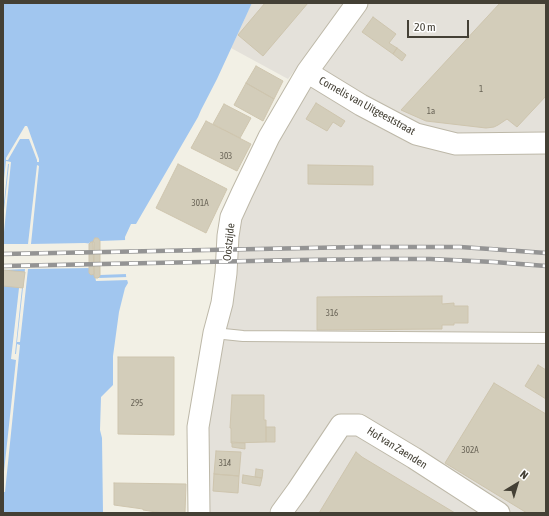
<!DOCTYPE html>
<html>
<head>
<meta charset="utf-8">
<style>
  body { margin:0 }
  #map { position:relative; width:549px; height:516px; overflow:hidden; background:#f2f0e5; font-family:"Asap Condensed",sans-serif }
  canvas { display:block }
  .frame { position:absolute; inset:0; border:4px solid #444035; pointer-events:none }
  .north { position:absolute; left:497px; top:464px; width:40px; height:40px; -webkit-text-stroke:3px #fff; paint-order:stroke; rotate:38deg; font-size:11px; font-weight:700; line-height:16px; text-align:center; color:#444035 }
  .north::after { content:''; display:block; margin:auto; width:14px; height:18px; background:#444035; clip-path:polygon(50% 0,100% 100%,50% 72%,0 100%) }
  .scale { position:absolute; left:407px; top:20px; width:62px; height:18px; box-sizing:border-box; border:2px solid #444035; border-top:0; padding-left:5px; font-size:12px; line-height:14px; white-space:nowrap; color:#444035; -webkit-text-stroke:3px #fff; paint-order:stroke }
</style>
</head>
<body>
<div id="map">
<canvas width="549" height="516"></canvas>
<div class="frame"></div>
<div class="north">N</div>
<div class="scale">20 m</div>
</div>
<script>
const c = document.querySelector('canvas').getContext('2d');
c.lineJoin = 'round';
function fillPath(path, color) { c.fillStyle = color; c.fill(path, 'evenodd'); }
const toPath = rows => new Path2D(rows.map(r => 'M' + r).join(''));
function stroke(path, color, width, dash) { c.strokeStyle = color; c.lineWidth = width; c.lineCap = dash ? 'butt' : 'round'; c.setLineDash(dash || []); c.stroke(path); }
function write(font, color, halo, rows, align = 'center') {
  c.font = font + ' "Asap Condensed",sans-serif'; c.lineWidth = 3; c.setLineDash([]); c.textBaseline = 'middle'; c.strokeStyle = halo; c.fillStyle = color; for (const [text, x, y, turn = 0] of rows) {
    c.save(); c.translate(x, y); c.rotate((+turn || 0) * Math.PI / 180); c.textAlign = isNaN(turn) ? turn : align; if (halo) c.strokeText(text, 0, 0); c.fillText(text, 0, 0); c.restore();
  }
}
const industrial = toPath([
  [252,3,346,3,288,79,231,48],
  [360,3,546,3,546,513,207,513,196,370,257,155]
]);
const water = toPath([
  [3,3,252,3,217,79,201,110,198,117,136,224,131,224,125,237,126,276,128,283,125,288,119,312,113,356,113,385,101,397,100,430,102,438,103,513,3,513],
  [90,242,94,242,100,276,99,277,94,274,90,274,89,273,89,244]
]);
const pier = toPath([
  [25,126,27,126,28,128,39,159,39,162,37,162,37,160,29,139,20,139,8,160,6,160,6,158],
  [6,161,11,162,3,242,3,219,9,164,8,164,3,212,3,188],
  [37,165,39,166,31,244,85,243,93,244,94,239,95,238,98,238,100,241,126,240,127,239,127,275,127,274,100,275,99,278,128,277,129,280,96,281,94,272,91,268,28,269,20,342,17,342,25,269,3,270,3,244,28,244],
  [19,288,22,288,15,354,16,354,17,344,20,345,5,492,3,492,3,481,16,360,11,359]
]);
const building = toPath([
  [265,3,308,3,263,56,238,35,265,3],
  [500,3,546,3,546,96,517,127,507,119,498,125,494,127,486,128,426,121,401,110,500,3],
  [373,17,396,34,389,43,397,48,393,54,362,32,373,17],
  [397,48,406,55,402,61,393,54,397,48],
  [256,66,283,81,274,99,246,83,256,66],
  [246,83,274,99,263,121,234,105,246,83],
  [316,103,345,121,341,127,333,122,327,131,306,119,316,103],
  [224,104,251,118,240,138,213,124,224,104],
  [206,121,251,144,237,171,191,148,206,121],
  [178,164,227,189,206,233,156,208,178,164],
  [308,165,373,166,373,185,308,184,308,165],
  [95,238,98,238,100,241,100,276,98,278,95,278,94,276,93,241,95,238],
  [91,242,94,242,94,274,91,275,89,273,89,244,91,242],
  [3,270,25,272,23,288,3,286,3,270],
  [442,296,442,304,454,303,454,306,468,306,468,323,454,323,454,325,442,325,442,329,317,330,317,297,442,296],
  [118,357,174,357,174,435,118,434,118,357],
  [538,365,546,370,546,399,525,386,538,365],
  [494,383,546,414,546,513,527,513,445,463,494,383],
  [232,395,264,395,264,420,266,420,266,442,231,443,231,428,230,428,232,395],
  [266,427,275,427,275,442,266,442,266,427],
  [232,442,245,443,245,449,232,447,232,442],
  [216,451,241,452,239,476,214,474,216,451],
  [356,452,362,457,455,513,319,513,356,452],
  [256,469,263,470,262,478,255,477,256,469],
  [214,474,239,476,238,493,213,491,214,474],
  [243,475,262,478,260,486,242,483,243,475],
  [114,483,186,484,185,513,163,513,143,510,143,509,114,505,114,483]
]);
const lane = toPath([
  [214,333,243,336,546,338]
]);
const street = toPath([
  [307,72,361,105,416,134,456,144,546,143],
  [199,513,198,427,214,333,222,303,226,273,228,236,231,217,242,193,269,137,307,72,357,3],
  [281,513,297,491,341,425,359,425,414,458,499,513]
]);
const rail = toPath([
  [3,254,360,247,460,247,490,249,546,253],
  [3,266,301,260,382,259,430,259,494,262,546,266]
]);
const numberNames = [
  ["1",481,89],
  ["1a",431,111],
  ["303",226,156],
  ["301A",200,203],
  ["316",332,313],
  ["295",137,403],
  ["302A",470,450],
  ["314",225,463]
];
const streetNames = [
  ["Cornelis van Uitgeeststraat",367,106,29],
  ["Oostzijde",229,242,-84],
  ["Hof van Zaenden",397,448,32]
];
fillPath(industrial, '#e4e1da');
fillPath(water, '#a1c6ef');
fillPath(pier, '#f2f0e5');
fillPath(building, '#d3cdba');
stroke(building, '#cec5ae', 1);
stroke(lane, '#bdb8a8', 12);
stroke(street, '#bdb8a8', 23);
stroke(lane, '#fff', 10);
stroke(street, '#fff', 21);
stroke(rail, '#949494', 4.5);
stroke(rail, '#fff', 3, [9]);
write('9px', '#686356', null, numberNames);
write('11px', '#444035', '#fff', streetNames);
</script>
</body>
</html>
